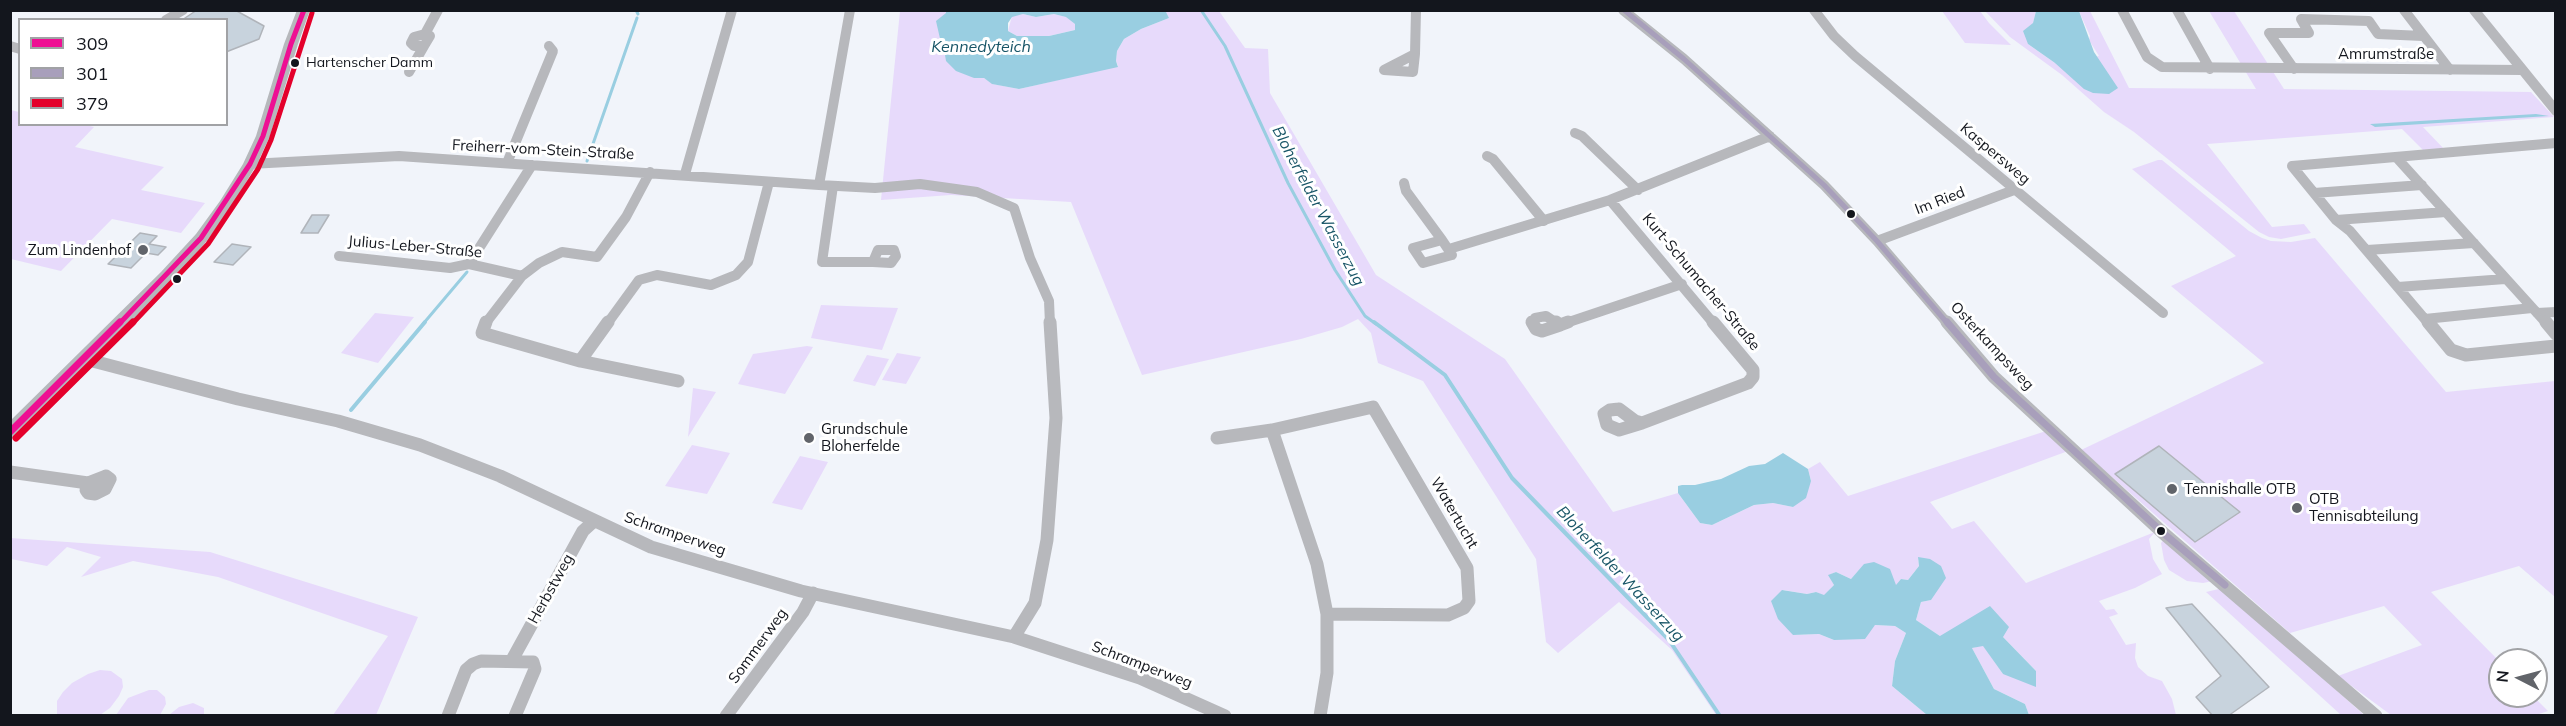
<!DOCTYPE html>
<html>
<head>
<meta charset="utf-8">
<style>
  body { margin:0 }
  #map { position:relative; width:2566px; height:726px; overflow:hidden; background:#f1f4fa; font-family:Mulish,sans-serif }
  canvas { display:block }
  .frame { position:absolute; inset:0; border:12px solid #13161d; pointer-events:none }
  .legend { position:absolute; left:18px; top:18px; width:210px; height:108px; box-sizing:border-box; background:#fff; border:2px solid #a1a2a5; margin:0; padding:8px 10px; list-style:none; font-size:18px; color:#13161d }
  .legend li { display:flex; align-items:center; gap:12px; height:30px }
  .legend b { width:30px; border:2px solid #a1a2a5 }
  .north { position:absolute; left:2488px; top:648px; width:60px; height:60px; box-sizing:border-box; background:#fff; border:2px solid #a1a2a5; border-radius:50%; rotate:276deg; font-size:16px; font-weight:700; line-height:24px; text-align:center; color:#13161d }
  .north::after { content:''; display:block; margin:auto; width:21px; height:27px; background:#61646a; clip-path:polygon(50% 0,100% 100%,50% 72%,0 100%) }
</style>
</head>
<body>
<div id="map">
<canvas width="2566" height="726"></canvas>
<div class="frame"></div>
<ul class="legend">
<li><b style="height:8px;background:#ee0f93"></b>309</li>
<li><b style="height:8px;background:#a89fbb"></b>301</li>
<li><b style="height:8px;background:#e4002b"></b>379</li>
</ul>
<div class="north">N</div>
</div>
<script>
const c = document.querySelector('canvas').getContext('2d');
c.lineJoin = 'round';
function fillPath(path, color) { c.fillStyle = color; c.fill(path, 'evenodd'); }
const toPath = rows => new Path2D(rows.map(r => 'M' + r).join(''));
function stroke(path, color, width, dash) { c.strokeStyle = color; c.lineWidth = width; c.lineCap = dash ? 'butt' : 'round'; c.setLineDash(dash || []); c.stroke(path); }
function write(font, color, halo, rows, align = 'center') {
  c.font = font + ' Mulish,sans-serif'; c.lineWidth = 6; c.setLineDash([]); c.textBaseline = 'middle'; c.strokeStyle = halo; c.fillStyle = color; for (const [text, x, y, turn = 0] of rows) {
    c.save(); c.translate(x, y); c.rotate((+turn || 0) * Math.PI / 180); c.textAlign = isNaN(turn) ? turn : align; if (halo) c.strokeText(text, 0, 0); c.fillText(text, 0, 0); c.restore();
  }
}
const green = toPath([
  [900,11,946,11,950,52,974,78,984,78,993,84,1019,89,1118,66,1116,61,1117,51,1124,39,1141,29,1169,18,1165,11,1219,11,1245,48,1268,49,1270,93,1376,275,1505,359,1613,512,1678,493,1700,523,1712,525,1754,505,1773,503,1793,507,1811,481,1808,469,1820,462,1848,496,2046,431,2068,451,1930,502,1952,529,1974,521,2026,583,2155,532,2149,539,2153,559,2162,574,2135,588,2099,601,2106,610,2114,609,2118,614,2109,617,2126,645,2136,643,2135,658,2138,667,2148,676,2162,681,2172,699,2176,715,2029,715,2025,704,1994,689,1972,648,1983,645,2003,674,2036,671,2003,637,1940,636,1916,620,1921,602,1931,600,1918,557,1919,566,1908,580,1901,579,1896,586,1864,565,1851,579,1836,572,1829,575,1834,585,1824,596,1816,592,1807,594,1783,590,1793,635,1819,634,1834,640,1875,625,1895,626,1906,633,1895,661,1892,686,1927,715,1716,715,1672,650,1619,602,1558,653,1546,642,1536,559,1423,381,1378,363,1371,333,1358,319,1342,327,1301,339,1142,375,1071,202,951,195,881,200],
  [1942,11,1980,11,1989,23,2011,45,1965,43],
  [1985,11,2036,11,2028,44,2055,63,2099,56,2089,40,2090,36,2079,11,2090,11,2129,88,2256,89,2209,11,2234,11,2284,89,2531,92,2554,117,2423,127,2444,149,2423,150,2402,129,2207,144,2272,227,2304,224,2311,233,2281,239,2269,237,2259,232,2134,132,2104,112,2062,75,2010,37],
  [1023,14,1036,17,1054,14,1067,17,1075,24,1075,30,1049,36,1017,36,1008,31,1012,16],
  [11,110,19,112,20,124,81,124,94,127,75,147,164,167,141,190,205,203,181,233,112,219,61,271,11,259],
  [2158,160,2162,160,2249,231,2262,238,2271,241,2291,242,2315,238,2446,392,2555,381,2555,597,2519,566,2431,592,2500,662,2500,696,2533,696,2548,711,2533,716,2391,715,2338,676,2422,645,2384,606,2290,633,2081,450,2264,363,2171,286,2236,256,2132,169],
  [821,305,898,308,882,350,811,338],
  [375,313,414,317,378,363,341,353],
  [807,346,813,347,785,394,738,384,753,354],
  [897,353,921,357,906,384,882,380],
  [867,355,889,359,875,386,853,381],
  [693,388,716,392,688,437],
  [692,445,730,453,707,494,665,486],
  [800,456,828,462,802,510,772,503],
  [10,538,210,552,418,617,376,715,333,715,388,636,218,577,133,561,81,577,101,557,67,547,47,566,11,559],
  [2165,538,2213,581,2203,583,2187,581,2169,570,2164,560,2161,543],
  [2223,588,2364,715,2341,715,2206,592],
  [100,670,111,671,122,679,123,687,119,696,110,708,100,715,57,715,57,701,63,692,72,683,88,674],
  [149,690,157,690,165,697,166,704,160,715,116,715,128,698],
  [193,703,204,708,204,715,169,715,179,707]
]);
const water = toPath([
  [946,11,1165,10,1169,18,1141,29,1124,39,1117,51,1116,61,1118,67,1019,89,992,84,984,78,974,78,956,71,946,61,945,55,950,52,948,45,941,43,936,21,946,13],
  [1023,14,1036,17,1054,14,1066,17,1075,24,1075,30,1049,36,1017,36,1008,31,1008,23,1012,17],
  [2036,11,2079,11,2094,52,2118,88,2109,94,2093,93,2084,89,2055,63,2028,44,2023,31,2033,23],
  [2536,114,2549,116,2375,127,2370,124],
  [1783,453,1808,469,1811,481,1806,498,1793,507,1773,503,1754,505,1712,525,1700,523,1678,493,1678,486,1682,485,1695,485,1721,479,1749,466,1765,464],
  [1918,557,1930,559,1941,566,1946,578,1931,600,1921,602,1916,620,1940,636,1990,606,2009,627,2003,637,2036,671,2036,687,2003,674,1983,646,1972,648,1994,689,2025,704,2029,715,1927,715,1892,686,1895,661,1906,633,1895,626,1875,625,1865,639,1834,640,1819,634,1793,635,1778,619,1771,601,1782,590,1807,594,1816,592,1824,595,1834,585,1828,575,1836,572,1851,579,1864,564,1874,562,1890,569,1896,585,1901,579,1908,580,1919,566]
]);
const streamFar1 = toPath([
  [636,10,638,14],
  [1201,10,1225,46,1288,183,1335,270,1365,316,1376,324],
  [587,161,637,18],
  [423,324,467,272]
]);
const stream = toPath([
  [1374,322,1445,375,1512,478,1669,640,1720,716],
  [351,410,425,322]
]);
const building = toPath([
  [197,10,235,10,264,26,259,39,226,52,226,20,182,20,197,10],
  [312,215,329,215,318,233,301,233,312,215],
  [140,233,157,236,149,244,166,247,158,255,146,253,131,268,108,264,140,233],
  [232,244,251,247,233,265,214,262,232,244],
  [2159,446,2230,504,2240,512,2195,542,2115,474,2159,446],
  [2192,604,2269,687,2228,716,2213,716,2196,697,2221,676,2166,608,2192,604]
]);
const streetFar1 = toPath([
  [1623,10,1684,59,1824,185,1877,241,1948,324],
  [1814,10,1834,36,1855,56,2163,313],
  [2122,10,2147,57,2162,67,2522,70],
  [2177,10,2210,69],
  [2404,10,2450,70],
  [2474,10,2556,111],
  [166,20,183,10],
  [425,34,430,36,424,46,414,46,411,43,414,37,425,34],
  [425,34,438,10],
  [10,46,20,49],
  [1415,54,1413,72,1384,70,1415,54],
  [1415,54,1416,10],
  [2294,69,2269,33,2309,33,2301,19,2369,21,2378,34,2423,36],
  [409,72,424,46],
  [1575,133,1582,136,1638,190],
  [1487,156,1493,159,1544,221],
  [2396,157,2547,324],
  [507,163,553,51,549,46],
  [250,164,399,156,819,185,875,188,920,184,977,192,1014,208,1030,258,1049,301,1050,324],
  [685,174,732,10],
  [1404,183,1406,191,1442,240],
  [819,185,850,10],
  [833,186,822,262,873,262],
  [2314,193,2422,185],
  [1610,200,1714,324],
  [2336,220,2446,212],
  [1442,240,1452,255,1423,263,1413,248,1442,240],
  [1877,241,2014,190],
  [1449,249,1610,200,1770,136],
  [878,250,894,250,896,256,891,263,873,262,878,250],
  [2367,250,2474,243],
  [339,256,450,268,469,264,522,276],
  [469,264,532,165],
  [2398,287,2505,279],
  [2537,313,2556,312],
  [2425,319,2532,308],
  [485,324,522,276,539,263,562,252,597,257,626,217,650,172],
  [607,324,639,280,657,275,711,285,736,275,748,262,769,182],
  [1533,324,1535,318,1546,316,1558,324],
  [1563,324,1682,284],
  [2429,324,2350,231,2336,220,2292,166,2556,143]
]);
const street = toPath([
  [486,322,482,333,580,361],
  [608,322,580,361,678,381],
  [1532,322,1536,329,1542,331,1560,325],
  [1556,322,1560,325],
  [1947,322,1994,377,2162,532,2376,716],
  [2428,322,2451,350,2466,355,2556,346],
  [2546,322,2556,334],
  [1560,325,1568,322],
  [85,359,238,399,338,421,420,445,500,476,651,547,801,591,1014,637,1140,678,1225,716],
  [1619,409,1635,421,1642,423,1619,430,1607,425,1604,414,1610,410,1619,409],
  [1642,423,1748,383,1753,377,1753,370,1713,322],
  [1272,430,1317,564,1327,614,1327,673,1320,716],
  [1217,438,1272,430,1373,407,1467,568,1469,601,1464,608,1448,615,1327,614],
  [10,472,88,483],
  [106,476,110,479,105,489,95,494,88,493,86,490,88,483,106,476],
  [1014,637,1035,603,1047,540,1056,418,1050,322],
  [512,660,583,531,594,521],
  [448,716,466,670,473,664,481,661,533,662,535,669,515,716],
  [726,716,803,612,813,593]
]);
const secondary = toPath([
  [297,10,310,10,298,44,270,136,257,164,230,209,206,242,173,280,16,437,10,439,10,421,161,272,196,234,220,201,243,164,256,136,284,44,297,10]
]);
const bus1Far1 = toPath([
  [119,324,201,238,250,164,263,136,291,44,304,10]
]);
const bus1 = toPath([
  [10,432,120,322]
]);
const bus2Far1 = toPath([
  [1624,10,1684,59,1824,185,1877,241,1948,324]
]);
const bus2 = toPath([
  [1947,322,1994,377,2162,532,2225,585]
]);
const bus3Far1 = toPath([
  [132,324,208,244,258,169,271,140,312,13]
]);
const bus3 = toPath([
  [16,438,133,322]
]);
const markers = [
  [295,63,5,"#13161d"],
  [1851,214,5,"#13161d"],
  [143,250,6,"#61646a"],
  [177,279,5,"#13161d"],
  [809,438,6,"#61646a"],
  [2172,489,6,"#61646a"],
  [2297,508,6,"#61646a"],
  [2161,531,5,"#13161d"]
];
const busNames = [
  ["Hartenscher Damm",306,63]
];
const streetNames = [
  ["Amrumstraße",2386,54],
  ["Freiherr-vom-Stein-Straße",543,150,3],
  ["Kaspersweg",1995,154,40],
  ["Im Ried",1940,201,-21],
  ["Julius-Leber-Straße",415,247,5],
  ["Kurt-Schumacher-Straße",1701,282,50],
  ["Osterkampsweg",1992,346,47],
  ["Watertucht",1454,513,60],
  ["Schramperweg",675,534,19],
  ["Herbstweg",551,589,-61],
  ["Sommerweg",758,646,-54],
  ["Schramperweg",1142,665,21]
];
const poiNames = [
  ["Zum Lindenhof",131,250,"right"],
  ["Grundschule",821,429],
  ["Bloherfelde",821,446],
  ["Tennishalle OTB",2184,489],
  ["OTB",2309,499],
  ["Tennisabteilung",2309,516]
];
const waterNames = [
  ["Kennedyteich",981,47],
  ["Bloherfelder Wasserzug",1318,206,62],
  ["Bloherfelder Wasserzug",1620,574,47]
];
fillPath(green, '#e7dafb');
fillPath(water, '#99cee1');
stroke(streamFar1, '#99cee1', 3);
stroke(stream, '#99cee1', 4);
fillPath(building, '#c8d3dd');
stroke(building, '#b0b4ba', 1.5);
stroke(streetFar1, '#b7b8bc', 10);
stroke(street, '#b7b8bc', 13);
fillPath(secondary, '#b6b8bc');
stroke(bus1Far1, '#ee0f93', 5);
stroke(bus1, '#ee0f93', 7);
stroke(bus2Far1, '#a89fbb', 5);
stroke(bus2, '#a89fbb', 7);
stroke(bus3Far1, '#e4002b', 5);
stroke(bus3, '#e4002b', 7);
for (const [x, y, r, color] of markers) { const dot = new Path2D(); dot.arc(x, y, r, 0, 2 * Math.PI); c.fillStyle = color; c.fill(dot); stroke(dot, '#fff', 2); }
write('14px', '#13161d', '#fff', busNames, 'left');
write('15px', '#13161d', '#fff', streetNames);
write('15px', '#13161d', '#fff', poiNames, 'left');
write('italic 16px', '#185567', '#fff', waterNames);
</script>
</body>
</html>
